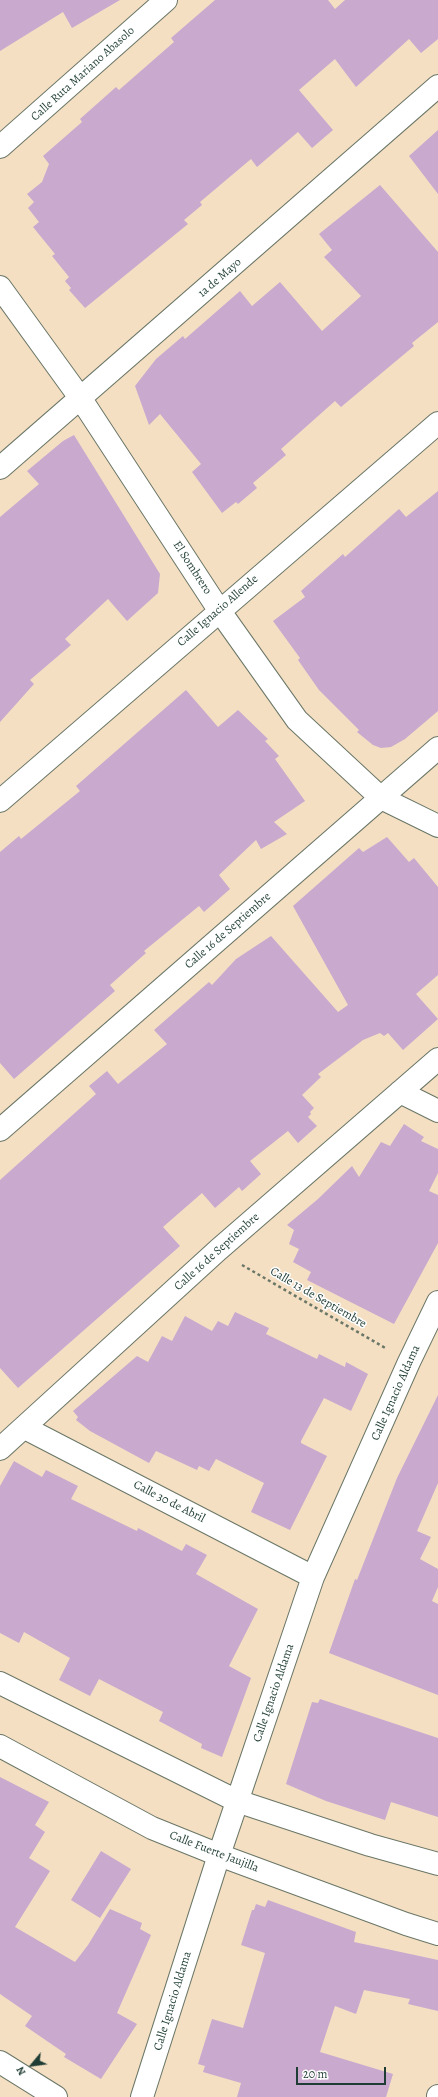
<!DOCTYPE html>
<html>
<head>
<meta charset="utf-8">
<style>
  body { margin:0 }
  #map { position:relative; width:438px; height:2097px; overflow:hidden; background:#f4dfc3; font-family:Alegreya,serif }
  canvas { display:block }
  .north { position:absolute; left:12px; top:2045px; width:40px; height:40px; -webkit-text-stroke:3px #fff; paint-order:stroke; rotate:241deg; font-size:11px; font-weight:700; line-height:16px; text-align:center; color:#1f3d34 }
  .north::after { content:''; display:block; margin:auto; width:14px; height:18px; background:#1f3d34; clip-path:polygon(50% 0,100% 100%,50% 72%,0 100%) }
  .scale { position:absolute; left:296px; top:2067px; width:90px; height:18px; box-sizing:border-box; border:2px solid #1f3d34; border-top:0; padding-left:5px; font-size:12px; line-height:14px; white-space:nowrap; color:#1f3d34; -webkit-text-stroke:3px #fff; paint-order:stroke }
</style>
</head>
<body>
<div id="map">
<canvas width="438" height="2097"></canvas>
<div class="north">N</div>
<div class="scale">20 m</div>
</div>
<script>
const c = document.querySelector('canvas').getContext('2d');
c.lineJoin = 'round';
function fillPath(path, color) { c.fillStyle = color; c.fill(path, 'evenodd'); }
const toPath = rows => new Path2D(rows.map(r => 'M' + r).join(''));
function stroke(path, color, width, dash) { c.strokeStyle = color; c.lineWidth = width; c.lineCap = dash ? 'butt' : 'round'; c.setLineDash(dash || []); c.stroke(path); }
function write(font, color, halo, rows, align = 'center') {
  c.font = font + ' Alegreya,serif'; c.lineWidth = 3; c.setLineDash([]); c.textBaseline = 'middle'; c.strokeStyle = halo; c.fillStyle = color; for (const [text, x, y, turn = 0] of rows) {
    c.save(); c.translate(x, y); c.rotate((+turn || 0) * Math.PI / 180); c.textAlign = isNaN(turn) ? turn : align; if (halo) c.strokeText(text, 0, 0); c.fillText(text, 0, 0); c.restore();
  }
}
const building = toPath([
  [0,0,120,0,72,28,63,12,0,51],
  [215,0,328,0,335,9,345,0,438,0,438,39,421,53,409,39,356,87,335,59,299,90,333,130,312,148,298,132,257,167,251,159,200,202,202,205,184,220,188,224,85,308,69,290,71,288,65,281,69,277,52,256,55,254,33,227,39,222,28,208,34,202,27,194,42,182,49,164,43,156,82,122,80,119,116,87,119,90,174,42,171,38],
  [438,130,438,194,409,156],
  [380,185,438,252,438,322,412,343,414,346,341,407,335,401,281,449,286,455,253,483,257,488,238,504,236,502,222,513,192,472,201,464,160,414,149,425,135,386,156,359,183,336,185,339,240,291,252,306,280,282,322,331,361,296,324,257,332,250,319,234],
  [74,435,160,574,158,593,127,621,108,599,65,639,71,645,30,680,34,684,0,722,0,517,39,484,27,471,63,441],
  [438,491,438,711,405,739,391,747,381,748,373,745,357,732,359,730,319,690,298,660,300,658,273,621,305,597,301,591,343,554,345,557,399,509,406,517],
  [186,690,218,727,238,710,268,739,265,741,279,756,275,759,305,801,274,822,287,834,261,849,256,840,219,875,230,889,204,912,199,906,144,951,146,953,110,985,115,991,14,1079,0,1063,0,852,19,836,21,839,80,791,76,786],
  [387,837,409,862,414,858,438,887,438,975,416,994,438,1019,403,1050,388,1033,384,1036,380,1033,363,1040,318,1074,321,1077,302,1095,314,1108,310,1112,311,1114,308,1117,317,1126,298,1143,288,1131,250,1161,261,1174,242,1191,239,1187,215,1208,202,1193,163,1227,180,1246,18,1388,0,1368,0,1180,96,1094,89,1086,107,1071,118,1084,167,1044,154,1030,209,982,212,985,236,959,271,936,338,1012,348,1005,293,906,359,848,363,852],
  [404,1124,424,1137,421,1141,438,1149,438,1173,429,1191,438,1195,438,1243,394,1324,307,1280,311,1272,293,1262,299,1249,289,1244,294,1230,287,1225,318,1199,352,1166,359,1177,381,1142,390,1146],
  [235,1312,269,1328,266,1334,317,1359,319,1354,345,1367,346,1362,368,1374,351,1411,324,1398,301,1441,301,1443,327,1456,290,1530,251,1512,264,1483,216,1459,209,1471,199,1466,197,1470,156,1451,149,1463,90,1431,76,1420,78,1417,73,1411,137,1356,148,1362,162,1336,172,1341,185,1316,212,1331,218,1321,228,1326],
  [438,1395,438,1483,417,1531,431,1537,420,1559,438,1569,438,1587,432,1601,438,1604,438,1695,329,1653,355,1579,357,1580,397,1478],
  [14,1461,42,1477,46,1470,78,1486,71,1499,137,1531,138,1528,182,1551,186,1544,207,1555,196,1574,258,1609,229,1666,251,1678,222,1757,201,1748,202,1744,159,1721,163,1712,99,1679,90,1696,59,1680,70,1658,24,1632,19,1643,0,1633,0,1486],
  [320,1699,438,1738,438,1817,391,1802,385,1820,326,1801,286,1784,312,1702,318,1703],
  [0,1777,49,1802,35,1825,45,1832,29,1858,50,1871,15,1927,75,1962,88,1945,110,1909,142,1923,140,1929,151,1935,117,2013,137,2024,101,2079,64,2057,66,2054,25,2026,32,2016,0,1994],
  [101,1851,131,1869,100,1918,71,1900],
  [268,1900,356,1932,354,1942,438,1960,438,2011,408,2004,410,1999,364,1990,356,2014,335,2006,320,2052,393,2074,386,2097,237,2097,241,2083,203,2072,205,2066,198,2064,212,2019,243,2028,265,1953,241,1945,252,1910,254,1910,256,1904,265,1907]
]);
const path = toPath([
  [242,1265,387,1349]
]);
const minor = toPath([
  [0,147,166,0],
  [0,287,81,399,219,610,297,720,381,798,438,826],
  [0,468,438,86],
  [0,801,438,423],
  [400,1092,438,1111],
  [0,1130,438,748],
  [25,1428,313,1577],
  [0,1449,218,1250,438,1059],
  [0,2062,56,2097],
  [142,2097,219,1855,313,1577,409,1362,438,1302],
  [438,2097,438,2096]
]);
const major = toPath([
  [0,1683,237,1801,370,1845,438,1864],
  [0,1746,152,1828,219,1855,406,1924,438,1934]
]);
const streetNames = [
  ["Calle Ruta Mariano Abasolo",83,74,-42],
  ["1a de Mayo",220,278,-41],
  ["El Sombrero",192,568,57],
  ["Calle Ignacio Allende",218,611,-41],
  ["Calle 16 de Septiembre",228,931,-41],
  ["Calle 16 de Septiembre",217,1252,-42],
  ["Calle 13 de Septiembre",318,1298,30],
  ["Calle Ignacio Aldama",396,1393,-66],
  ["Calle 30 de Abril",169,1502,27],
  ["Calle Ignacio Aldama",274,1693,-71],
  ["Calle Fuerte Jaujilla",214,1852,21],
  ["Calle Ignacio Aldama",173,2001,-73]
];
fillPath(building, '#c9a9ce');
stroke(minor, '#6a7666', 24);
stroke(major, '#6a7666', 24);
stroke(path, '#6a7666', 2.5, [3, 3]);
stroke(minor, '#fff', 22);
stroke(major, '#fff', 22);
write('12px', '#1f3d34', '#fff', streetNames);
</script>
</body>
</html>
